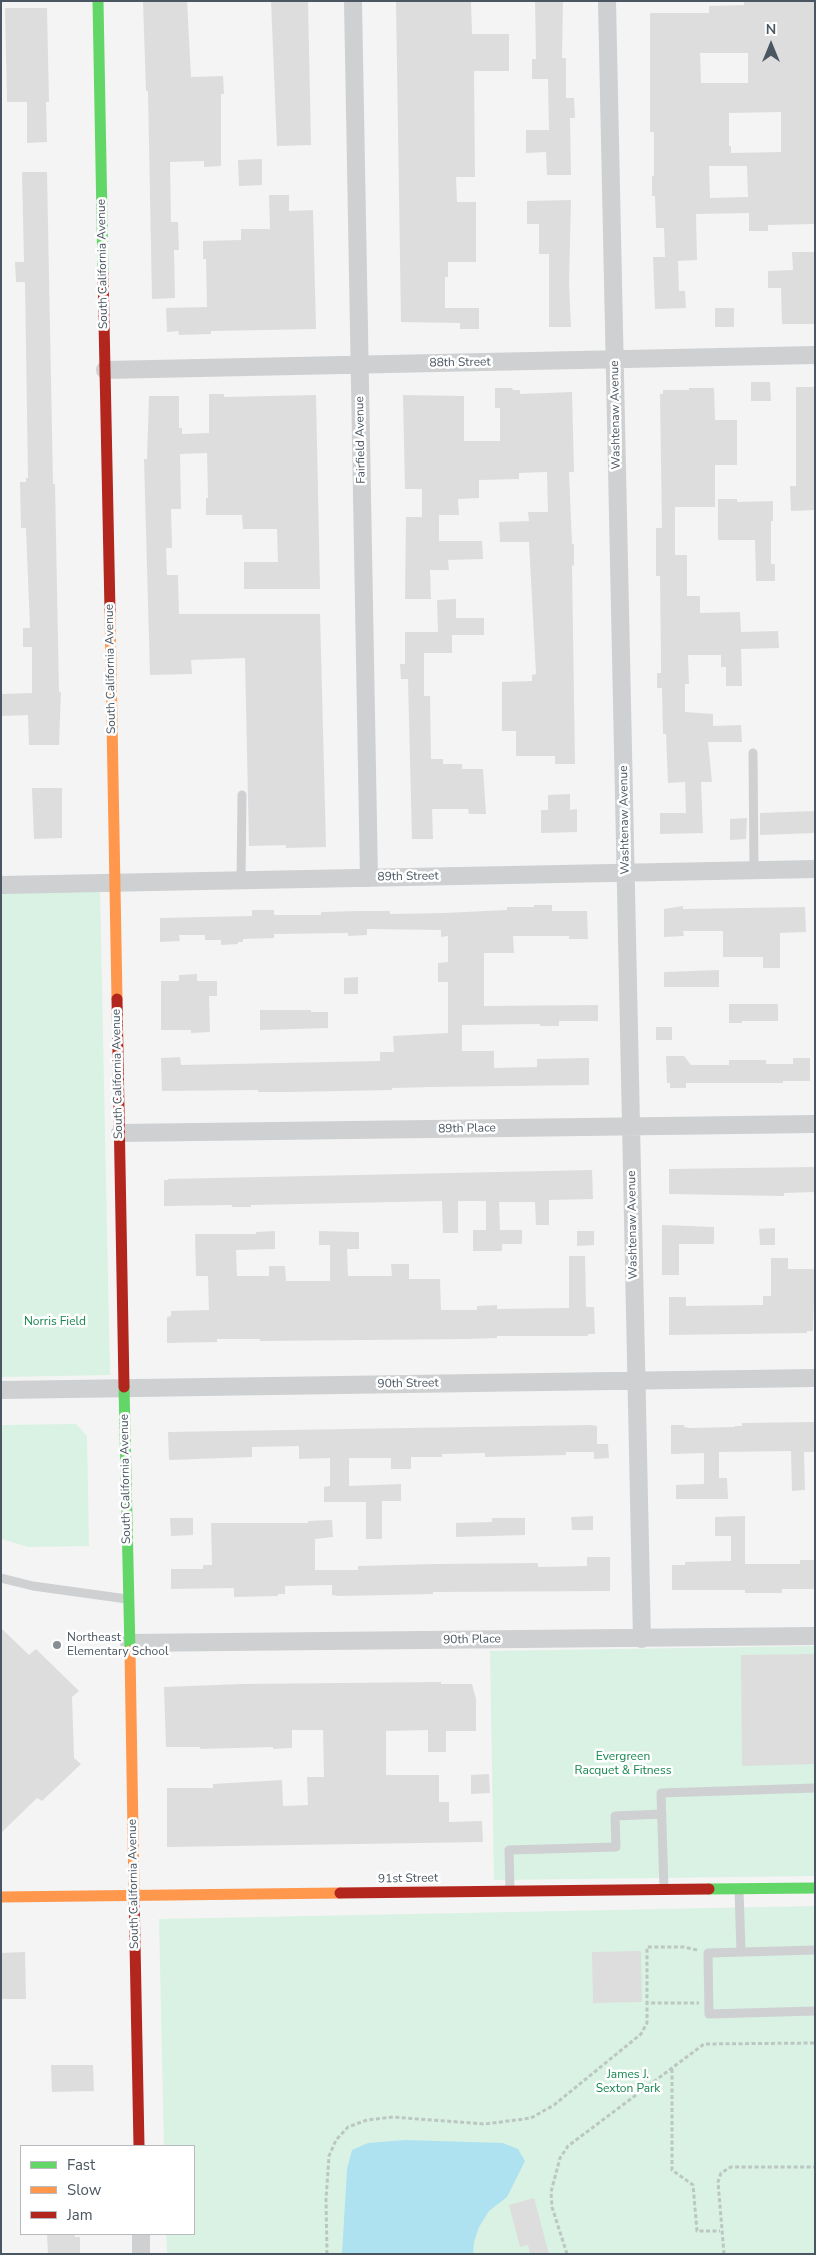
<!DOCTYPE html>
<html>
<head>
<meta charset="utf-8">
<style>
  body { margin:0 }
  #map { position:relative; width:816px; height:2255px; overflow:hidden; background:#f4f4f4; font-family:"Nunito Sans",sans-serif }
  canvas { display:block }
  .frame { position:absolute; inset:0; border:2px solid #4a5661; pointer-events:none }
  .legend { position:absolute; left:20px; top:2145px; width:175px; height:90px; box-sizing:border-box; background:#fff; border:1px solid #b7bbc0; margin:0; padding:6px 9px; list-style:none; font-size:15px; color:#4a5661 }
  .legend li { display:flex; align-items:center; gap:10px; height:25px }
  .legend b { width:25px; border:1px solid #b7bbc0 }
  .north { position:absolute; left:746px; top:20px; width:50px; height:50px; -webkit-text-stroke:4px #fff; paint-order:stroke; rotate:0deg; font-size:14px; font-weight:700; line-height:20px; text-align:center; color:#4a5661 }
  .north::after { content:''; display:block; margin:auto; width:18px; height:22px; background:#4a5661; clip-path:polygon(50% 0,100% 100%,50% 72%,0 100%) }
</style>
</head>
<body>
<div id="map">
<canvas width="816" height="2255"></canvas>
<div class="frame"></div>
<ul class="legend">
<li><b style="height:6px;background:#63d668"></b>Fast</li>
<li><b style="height:6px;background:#ff974d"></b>Slow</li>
<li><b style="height:6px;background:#b3261e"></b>Jam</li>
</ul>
<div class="north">N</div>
</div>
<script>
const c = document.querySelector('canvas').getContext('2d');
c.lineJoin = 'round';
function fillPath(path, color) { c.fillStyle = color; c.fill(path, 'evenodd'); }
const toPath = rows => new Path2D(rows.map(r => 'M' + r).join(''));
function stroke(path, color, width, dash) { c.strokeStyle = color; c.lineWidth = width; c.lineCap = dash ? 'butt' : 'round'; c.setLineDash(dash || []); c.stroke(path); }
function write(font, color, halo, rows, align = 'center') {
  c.font = font + ' "Nunito Sans",sans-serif'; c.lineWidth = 5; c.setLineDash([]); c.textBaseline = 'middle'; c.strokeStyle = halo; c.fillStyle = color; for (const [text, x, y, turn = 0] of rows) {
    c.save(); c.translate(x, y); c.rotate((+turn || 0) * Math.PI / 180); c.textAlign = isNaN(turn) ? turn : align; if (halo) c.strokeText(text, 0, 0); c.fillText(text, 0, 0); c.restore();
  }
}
const green = toPath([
  [100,891,110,1375,1,1377,1,892],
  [76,1424,87,1436,89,1546,28,1547,1,1539,1,1425],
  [815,1646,815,1876,494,1880,490,1651],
  [815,1906,815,2254,167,2254,166,2234,194,2234,194,2146,164,2146,159,1919]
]);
const water = toPath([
  [405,2140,503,2143,518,2149,525,2161,507,2197,489,2211,479,2227,474,2242,473,2254,342,2254,347,2169,352,2150,368,2143]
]);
const building = toPath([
  [143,1,187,1,191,77,223,76,224,94,221,94,221,166,204,167,204,161,170,162,171,222,178,222,179,250,174,250,175,298,152,299,148,91,146,91],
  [271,1,308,1,311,145,277,146],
  [396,1,471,1,472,34,509,34,509,71,474,71,475,177,456,177,457,202,476,202,476,262,448,262,448,277,445,277,445,308,479,308,479,329,460,329,460,323,401,322],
  [535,1,563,1,562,58,566,58,566,98,574,98,575,118,570,118,571,175,547,175,546,152,526,153,526,130,549,130,548,79,532,79,532,59,536,59],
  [744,1,815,1,815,224,768,225,768,231,749,231,749,213,696,214,697,260,678,261,679,291,685,291,686,308,655,309,653,257,665,257,664,228,656,228,655,196,652,196,652,176,654,176,654,132,650,132,650,13,709,13,709,6,744,5],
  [700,53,748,53,748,83,701,83],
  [781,112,781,152,731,153,731,146,729,146,729,113],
  [709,166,747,166,748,197,710,198],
  [5,8,47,8,49,102,46,102,47,142,27,143,27,102,7,102],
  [262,159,262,185,239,186,238,160],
  [22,172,47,172,53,484,55,484,59,692,61,692,59,745,29,745,28,715,1,716,1,694,32,693,32,647,23,647,23,628,30,628,26,528,21,528,20,482,26,482,26,478,28,478,25,282,16,282,15,262,24,262],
  [269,195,289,195,289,211,313,210,316,329,211,331,211,334,179,335,178,331,167,332,166,308,207,307,206,259,203,259,203,241,241,240,241,229,270,229],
  [571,200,569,283,571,327,549,327,549,254,539,254,539,224,527,224,527,201],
  [792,252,815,252,815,324,782,324,781,288,768,288,768,271,793,270],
  [715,308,734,308,734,327,715,327],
  [751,382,770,382,771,401,751,401],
  [796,387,815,387,815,510,791,511,790,486,796,486],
  [495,388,512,388,513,390,520,390,520,394,572,392,574,472,569,472,572,544,574,544,574,565,572,566,575,764,555,764,555,756,516,756,516,731,502,731,502,682,532,681,532,675,536,674,529,542,500,542,499,522,529,521,528,512,548,512,547,472,519,473,519,479,479,480,479,498,458,499,459,515,439,515,439,541,482,541,483,559,448,560,449,570,430,570,431,599,405,599,406,517,422,517,422,489,405,489,403,395,464,396,464,441,500,441,500,408,495,408],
  [689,388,714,388,715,420,737,420,737,465,715,465,715,507,675,507,675,555,687,555,687,596,700,596,700,613,740,612,741,632,778,631,779,648,741,649,742,686,726,686,726,667,721,667,721,655,688,655,689,684,685,684,685,712,713,714,713,726,741,725,742,742,708,742,712,782,701,782,703,833,660,834,660,813,686,813,685,782,668,783,666,734,663,734,662,688,657,688,657,673,661,673,661,659,660,576,656,576,656,528,662,528,660,394,663,394,663,390,689,390],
  [209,394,224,394,224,397,316,395,320,589,244,589,244,562,278,562,277,529,243,529,242,515,206,515,206,498,208,498,207,453,180,454,181,509,171,509,172,548,166,548,167,575,178,575,179,614,320,614,326,847,286,848,286,845,249,846,245,658,191,660,192,674,150,675,144,459,147,459,149,396,179,396,179,428,182,428,182,434,209,433],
  [718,499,737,499,737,502,773,501,773,521,771,521,771,564,775,564,775,581,756,581,755,540,718,540],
  [456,599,456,618,484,618,484,635,452,635,452,653,424,653,424,696,430,696,431,759,443,759,443,764,462,764,462,769,483,769,486,814,469,814,468,809,432,809,433,839,412,839,408,679,401,679,400,664,405,664,405,632,438,632,437,600],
  [32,788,62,788,62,838,34,839],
  [570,794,570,810,577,809,577,832,541,833,541,810,548,810,548,795],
  [815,811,815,833,760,835,760,813],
  [747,818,746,839,730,840,730,819],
  [534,905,552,905,552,911,587,911,588,939,569,939,569,936,513,936,514,953,484,953,484,1006,598,1005,598,1021,559,1021,559,1026,540,1026,540,1024,462,1025,462,1051,494,1051,494,1068,537,1067,537,1059,589,1058,589,1085,432,1087,392,1088,392,1090,287,1092,258,1092,258,1090,162,1091,161,1058,180,1057,181,1065,380,1061,380,1052,394,1052,393,1036,448,1033,448,982,438,982,438,963,448,962,448,936,441,937,441,930,367,929,367,935,348,936,348,933,274,934,274,938,243,939,243,942,238,942,238,944,221,945,221,940,205,940,205,935,179,935,180,941,160,942,160,918,252,916,252,910,274,910,274,915,321,915,321,912,359,911,390,911,390,914,444,913,507,910,507,907,534,907],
  [683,906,683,909,805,907,806,932,780,933,780,968,763,968,763,957,723,957,723,931,683,931,684,936,664,937,664,909],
  [719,970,719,987,664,987,664,972],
  [197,974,197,981,217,981,217,996,209,996,210,1032,191,1033,191,1030,161,1030,161,981,179,981,179,975],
  [358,977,358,994,344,994,344,978],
  [729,1004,778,1004,778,1021,742,1021,742,1023,729,1023],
  [260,1010,311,1010,311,1012,328,1012,328,1028,260,1030],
  [656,1027,672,1027,672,1040,656,1040],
  [666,1056,684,1056,691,1065,729,1065,729,1060,766,1060,766,1064,793,1064,793,1058,810,1058,810,1081,783,1081,783,1083,686,1083,686,1088,670,1088,670,1083,667,1083],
  [815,1167,815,1192,784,1193,784,1196,669,1194,669,1169],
  [592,1170,593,1199,549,1200,549,1225,536,1225,535,1202,499,1202,500,1230,522,1230,522,1244,502,1244,502,1251,473,1251,473,1230,486,1230,486,1201,458,1201,458,1233,443,1233,442,1201,251,1205,251,1207,232,1207,232,1205,164,1206,164,1180,168,1180,168,1179],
  [662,1225,714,1227,714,1244,679,1244,679,1275,662,1275],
  [775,1228,775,1245,760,1245,759,1229],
  [275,1231,275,1249,236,1250,237,1276,269,1276,269,1266,285,1266,286,1281,330,1281,330,1245,319,1245,319,1231,359,1232,359,1249,347,1249,348,1276,392,1276,391,1264,409,1264,409,1279,440,1279,441,1310,477,1310,477,1306,497,1305,497,1309,569,1308,569,1256,585,1256,586,1307,594,1307,595,1334,588,1334,588,1336,497,1336,497,1338,467,1339,260,1341,260,1339,217,1339,217,1342,167,1343,167,1317,171,1316,171,1311,209,1310,208,1276,196,1276,195,1234,256,1234,256,1232],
  [577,1231,594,1231,594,1245,577,1246],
  [771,1258,788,1258,788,1269,815,1269,813,1331,807,1331,807,1333,669,1335,669,1297,686,1297,686,1306,763,1305,763,1296,771,1296],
  [815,1422,815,1452,804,1452,805,1490,792,1491,791,1451,719,1452,719,1478,727,1478,728,1499,676,1499,676,1485,704,1484,704,1453,671,1454,671,1425,684,1425,684,1427,690,1428,735,1427,735,1426,742,1426,742,1423],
  [591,1425,597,1426,597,1444,608,1444,609,1458,594,1459,594,1452,566,1452,566,1455,485,1457,485,1453,442,1454,442,1457,411,1457,411,1469,391,1469,391,1458,349,1458,349,1486,401,1484,401,1501,382,1501,382,1539,366,1539,366,1502,324,1502,324,1487,330,1486,330,1458,299,1459,299,1446,252,1447,252,1457,169,1460,168,1432],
  [593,1516,593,1530,572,1530,571,1517],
  [745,1516,745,1564,800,1564,800,1560,815,1560,815,1589,782,1589,782,1593,745,1593,745,1590,672,1590,672,1565,685,1565,685,1562,731,1561,731,1536,715,1536,715,1517],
  [170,1518,193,1518,193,1535,171,1536],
  [492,1518,525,1518,525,1535,456,1537,456,1523,492,1522],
  [332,1520,333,1537,315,1539,315,1570,358,1570,358,1566,438,1564,538,1563,538,1567,587,1566,587,1557,610,1557,610,1591,433,1592,433,1594,339,1596,332,1595,332,1585,285,1586,285,1594,278,1594,278,1596,234,1597,234,1588,171,1589,171,1569,203,1569,203,1565,212,1565,211,1523,308,1523,308,1521],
  [1,1628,29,1655,36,1649,79,1691,72,1697,74,1758,81,1764,42,1801,37,1798,1,1833],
  [815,1654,815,1764,742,1766,741,1655],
  [441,1682,441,1684,472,1684,476,1699,476,1731,446,1731,446,1752,428,1752,428,1730,386,1731,386,1775,439,1775,439,1802,449,1802,449,1822,482,1821,483,1842,167,1847,167,1788,213,1788,213,1784,282,1780,283,1806,308,1805,307,1777,324,1777,323,1730,292,1730,292,1748,273,1749,273,1747,200,1749,200,1747,166,1747,164,1687,242,1684],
  [489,1774,490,1793,471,1794,471,1775],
  [641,1951,642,2002,593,2003,592,1952],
  [25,1952,26,1999,2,1999,1,1953],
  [51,2065,93,2065,94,2091,52,2092],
  [534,2198,549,2254,530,2254,528,2245,520,2247,509,2205],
  [47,2234,75,2234,75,2237,80,2237,80,2254,48,2254]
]);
const path = toPath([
  [697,1950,684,1947,647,1947,647,2003,699,2003],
  [672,2069,672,2170,693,2185,697,2231,720,2231],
  [327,2254,326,2199,329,2156,336,2140,348,2127,367,2120,393,2117,485,2124,531,2118,554,2105,641,2034,647,2023,647,2003],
  [567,2254,552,2207,551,2192,560,2158,568,2146,704,2044,815,2043],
  [724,2254,718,2182,721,2173,731,2167,815,2167]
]);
const lane = toPath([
  [753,753,754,870],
  [241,880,242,795],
  [1,1578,33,1586,127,1599],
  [664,1889,661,1793,815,1788],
  [739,1889,741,1952],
  [510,1891,509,1850,616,1847,615,1816,662,1814],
  [815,1950,708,1953,709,2014,815,2011]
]);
const street = toPath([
  [353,1,369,878],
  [607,1,642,1639],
  [105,370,815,355],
  [1,885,815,869],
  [120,1133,815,1124],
  [1,1390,815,1378],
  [129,1643,815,1636],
  [141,2234,141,2254]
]);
const fast = toPath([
  [98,1,103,273],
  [124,1387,130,1651],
  [709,1889,815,1888]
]);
const slow = toPath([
  [110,611,117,999],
  [130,1651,134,1893],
  [1,1897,340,1893]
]);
const jam = toPath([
  [103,273,110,611],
  [117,999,124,1387],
  [134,1893,139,2146],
  [340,1893,709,1889]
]);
const markers = [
  [57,1645,5,"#868d94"]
];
const streetNames = [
  ["South California Avenue",103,264,-91],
  ["88th Street",460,363,-1],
  ["Washtenaw Avenue",616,415,-91],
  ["Fairfield Avenue",361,440,-91],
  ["South California Avenue",111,669,-91],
  ["Washtenaw Avenue",625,820,-91],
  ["89th Street",408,877,-1],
  ["South California Avenue",118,1074,-91],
  ["89th Place",467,1129,-1],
  ["Washtenaw Avenue",633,1225,-91],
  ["90th Street",408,1384,-1],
  ["South California Avenue",126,1479,-91],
  ["90th Place",472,1640,-1],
  ["91st Street",408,1879,-1],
  ["South California Avenue",134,1884,-91]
];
const parkNames = [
  ["Norris Field",55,1322],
  ["Evergreen",623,1757],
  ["Racquet & Fitness",623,1771],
  ["James J.",628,2075],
  ["Sexton Park",628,2089]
];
const poiNames = [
  ["Northeast",67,1638],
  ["Elementary School",67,1652]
];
fillPath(green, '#d9f2e3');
fillPath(water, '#aee2f0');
fillPath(building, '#ddddde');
stroke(path, '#bcc7c4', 3, [4, 2.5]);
stroke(lane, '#ced0d2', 9);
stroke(street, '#ced0d2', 18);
stroke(fast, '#63d668', 11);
stroke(slow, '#ff974d', 11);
stroke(jam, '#b3261e', 11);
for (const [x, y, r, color] of markers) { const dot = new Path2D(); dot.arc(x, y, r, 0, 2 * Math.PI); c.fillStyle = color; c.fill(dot); stroke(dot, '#fff', 2); }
write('12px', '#4a5661', '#fff', streetNames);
write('12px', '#17864f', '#fff', parkNames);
write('12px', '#4a5661', '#fff', poiNames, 'left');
</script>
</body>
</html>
